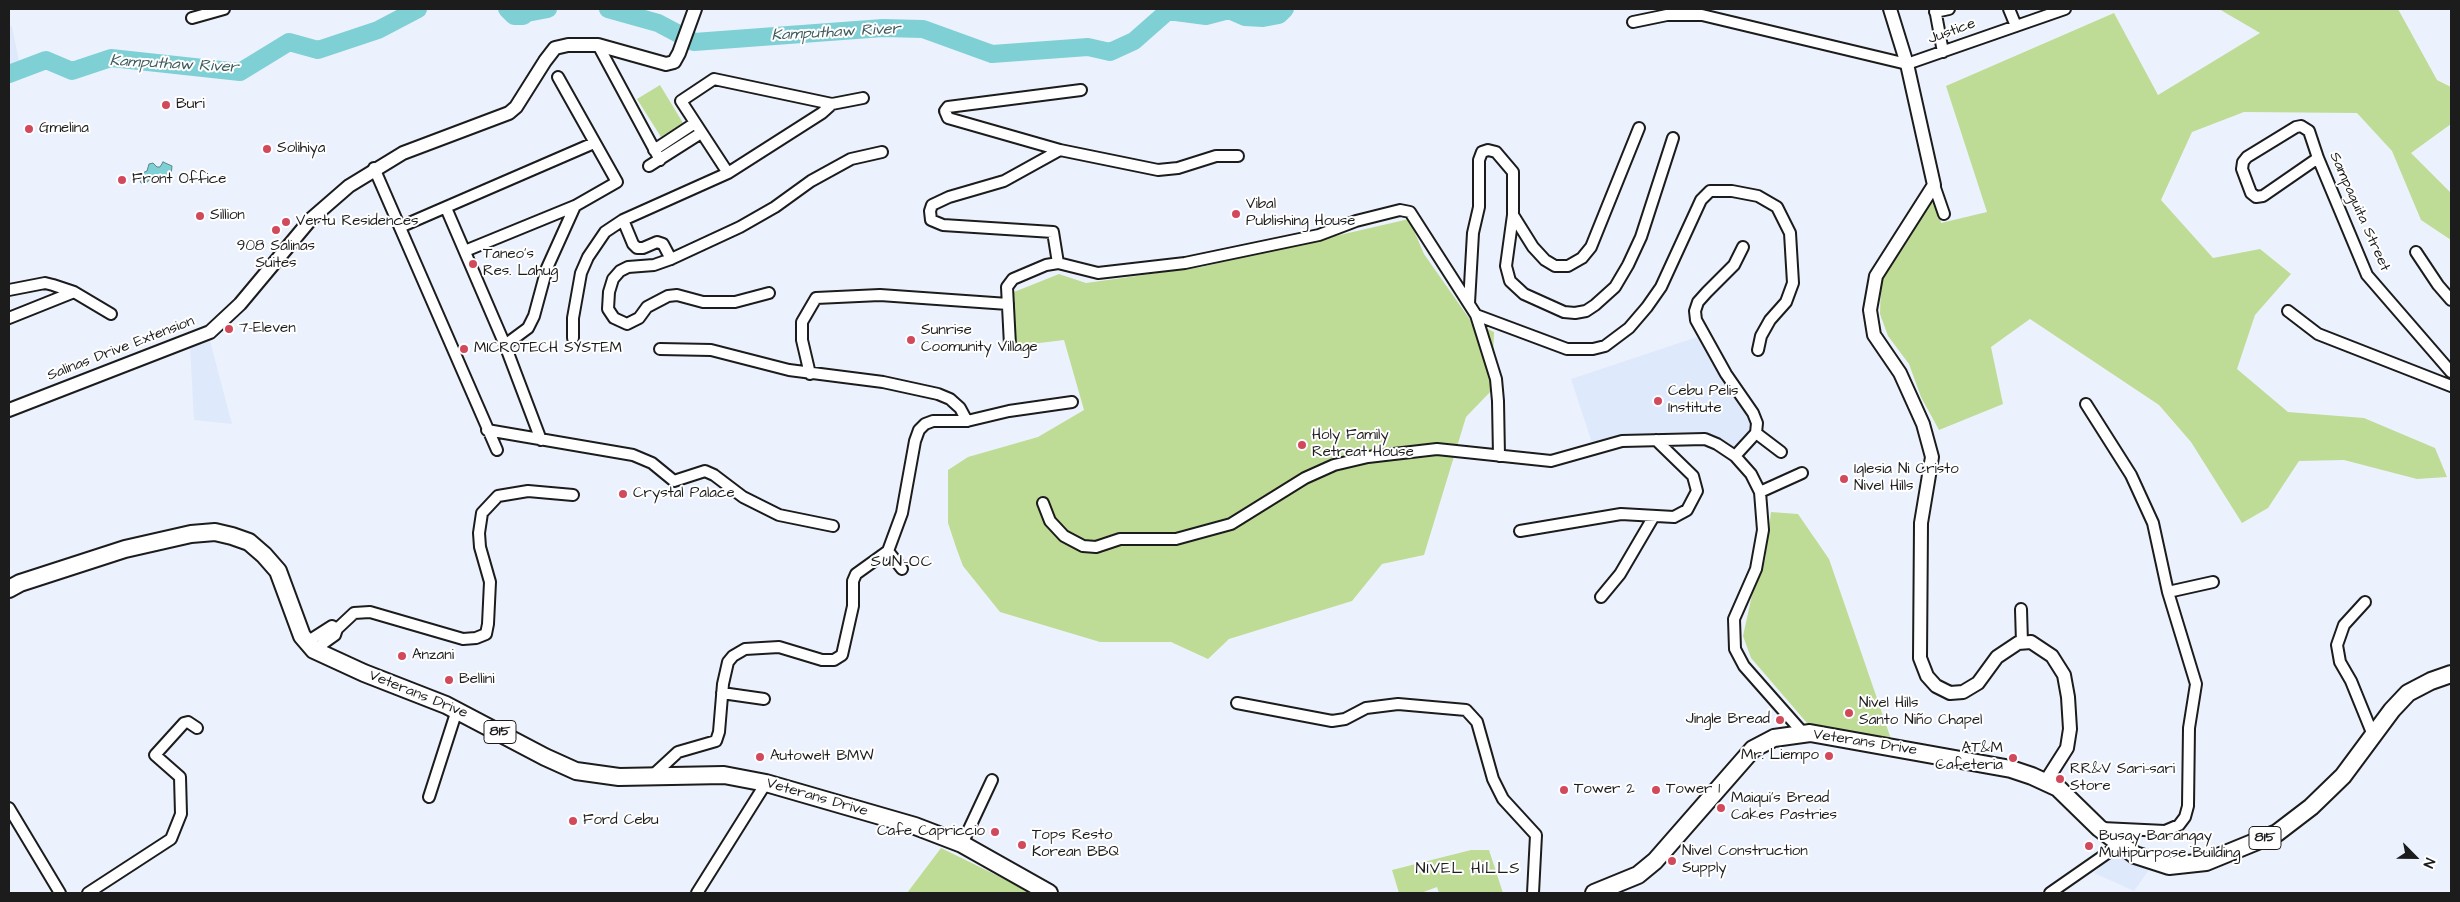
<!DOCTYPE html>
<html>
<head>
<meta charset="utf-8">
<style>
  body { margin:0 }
  #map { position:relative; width:2460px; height:902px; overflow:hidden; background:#ecf2fd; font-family:"Architects Daughter",sans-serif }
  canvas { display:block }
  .frame { position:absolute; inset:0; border:10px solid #1c1c1c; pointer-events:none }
  .north { position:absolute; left:2390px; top:832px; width:50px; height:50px; -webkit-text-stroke:4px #fff; paint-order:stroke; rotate:113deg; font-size:14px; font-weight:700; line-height:20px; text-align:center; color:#1c1c1c }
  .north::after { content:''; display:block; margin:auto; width:18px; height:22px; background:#1c1c1c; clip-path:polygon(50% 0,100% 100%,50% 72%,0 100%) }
</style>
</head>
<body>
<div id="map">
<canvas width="2460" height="902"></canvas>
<div class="frame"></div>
<div class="north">N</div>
</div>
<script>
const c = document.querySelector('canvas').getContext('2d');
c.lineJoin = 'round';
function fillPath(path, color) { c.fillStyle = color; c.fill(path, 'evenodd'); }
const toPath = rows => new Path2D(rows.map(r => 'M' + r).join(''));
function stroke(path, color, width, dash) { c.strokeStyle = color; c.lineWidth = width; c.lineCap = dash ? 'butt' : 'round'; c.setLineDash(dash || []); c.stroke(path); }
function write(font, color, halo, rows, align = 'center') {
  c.font = font + ' "Architects Daughter",sans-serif'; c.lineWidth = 4; c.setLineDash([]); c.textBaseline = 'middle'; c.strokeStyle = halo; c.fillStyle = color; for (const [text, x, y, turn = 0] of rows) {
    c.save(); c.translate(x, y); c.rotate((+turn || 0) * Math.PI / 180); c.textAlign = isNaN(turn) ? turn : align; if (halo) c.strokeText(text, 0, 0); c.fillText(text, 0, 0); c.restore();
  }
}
const built = toPath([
  [12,26,20,66,9,69,9,27],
  [1697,337,1751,423,1752,432,1735,450,1709,435,1620,437,1593,446,1571,379],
  [210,341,232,424,194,420,190,347],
  [2113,854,2149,870,2134,891,2094,873]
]);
const green = toPath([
  [2219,9,2398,9,2437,80,2451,87,2451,124,2411,153,2451,193,2451,240,2421,220,2392,151,2357,113,2244,112,2192,132,2161,200,2213,258,2260,249,2291,274,2255,315,2237,369,2288,412,2364,418,2435,448,2447,477,2417,479,2344,460,2299,461,2268,508,2242,523,2191,442,2159,405,2030,319,1991,347,2003,404,1939,430,1921,397,1909,364,1888,336,1880,314,1881,281,1931,196,1938,203,1941,223,1987,212,1946,86,2114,13,2158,95,2260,33],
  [660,85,683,123,661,137,637,99],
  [1409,219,1424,254,1471,321,1494,332,1492,390,1466,417,1424,555,1382,564,1352,601,1229,639,1208,659,1171,642,1100,642,1000,612,963,566,957,550,948,523,948,470,968,457,1038,437,1084,410,1064,340,1015,346,1014,292,1059,274,1086,283,1201,267],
  [1771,512,1798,514,1829,559,1891,739,1807,723,1751,658,1743,636,1752,595,1765,560],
  [941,848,1033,893,907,893],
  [1471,850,1489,850,1503,893,1439,893,1437,887,1421,893,1399,893,1392,870]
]);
const water = toPath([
  [163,162,172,166,171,176,165,179,153,177,146,183,141,183,138,175,147,171,149,164,153,163,157,167,160,167,163,162]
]);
const river = toPath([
  [507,9,514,16,523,16,527,13,548,9],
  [608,9,658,23,694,42,883,28,923,29,992,54,1088,47,1110,52,1134,41,1168,11,1206,16,1229,10,1245,17,1263,18,1279,15,1285,9],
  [9,74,46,60,72,71,111,58,240,72,289,42,318,50,378,30,418,9]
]);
const minor = toPath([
  [1935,9,1943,52],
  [2009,9,2016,26],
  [1935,12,1949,9],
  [192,18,224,9],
  [1633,22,1667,15,1702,15,1907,64,2065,9],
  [598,45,660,160],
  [654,150,695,123],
  [1060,150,948,118,945,111,948,107,1081,90],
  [2318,158,2263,196,2256,197,2251,193,2242,169,2243,162,2247,157,2296,127,2301,126,2309,131,2318,158,2367,275,2451,372],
  [649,166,701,133],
  [374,168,497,450],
  [728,173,681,101,714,79,832,104,863,98],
  [1934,185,1944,214],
  [446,208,505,345,541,440],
  [1513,215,1533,247,1545,260,1555,266,1568,266,1582,258,1591,247,1639,128],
  [623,220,633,244,637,248,643,248,657,242,663,244,671,259],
  [400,227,594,143],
  [465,251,575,206,617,182,558,77],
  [2416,252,2438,285,2451,300],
  [1058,263,1053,232,943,225,931,220,930,211,932,205,949,197,1004,181,1060,150,1158,170,1178,168,1216,156,1238,156],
  [9,290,45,283,53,285,74,292,111,314],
  [769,293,735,302,703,302,677,295,668,296,647,307,639,318,627,324,614,318,608,309,609,292,613,279,620,271,628,267,654,265,671,259,740,227,775,207,811,181,851,159,882,152],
  [1469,303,1473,233,1479,207,1479,160,1482,152,1488,150,1496,152,1513,172,1513,215,1506,266,1510,281,1524,294,1564,312,1575,313,1586,311,1595,305,1615,287,1628,265,1641,237,1673,138],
  [2288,311,2318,334,2451,386],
  [1476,315,1567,349,1593,349,1605,346,1629,328,1647,307,1661,287,1701,200,1710,191,1732,191,1758,196,1777,207,1790,233,1793,283,1786,302,1770,320,1761,336,1758,350],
  [9,318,74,292],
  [573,338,573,318,581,273,588,257,605,232,623,220,728,173,822,113,832,104],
  [505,345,528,328,534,316,547,268,575,206],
  [1010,345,1007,287,1013,279,1046,265,1058,263,1098,273,1185,263,1319,235,1356,221,1400,210,1410,212,1476,315,1496,379,1498,401,1499,456],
  [660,349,711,350,789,370,883,382,938,394,950,399,960,408,967,421],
  [810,374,802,340,802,322,816,298,880,295,1008,304],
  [2086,404,2131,475,2153,523,2168,592,2196,684,2189,728,2188,806,2185,817,2179,825,2165,831,2102,828],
  [487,430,633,455,652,463,674,481,705,471,714,475,743,497,779,515,833,526],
  [1756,433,1781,452],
  [1735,456,1756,433,1757,423,1753,413,1726,374,1696,320,1695,311,1698,302,1707,292,1734,265,1743,247],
  [1760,492,1802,473],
  [1043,503,1050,521,1064,536,1083,546,1096,547,1120,539,1176,539,1231,524,1305,478,1334,465,1368,457,1437,449,1551,461,1622,441,1705,439,1717,444,1735,456,1751,474,1760,492,1763,530,1756,569,1734,619,1735,649,1744,666,1804,734],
  [1520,531,1621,514,1674,517,1687,510,1697,491,1693,476,1656,440],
  [888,551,902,569],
  [2168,592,2213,582],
  [1601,597,1620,574,1654,516],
  [2365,602,2344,625,2337,645,2340,662,2351,681,2373,735],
  [2021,609,2022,643],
  [307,642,332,626,337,629],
  [314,650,335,635,337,629,354,613,370,612,463,639,476,638,486,634,488,624,490,582,480,547,479,533,482,513,498,496,528,491,573,495],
  [722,693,764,699],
  [1237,703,1332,721,1345,719,1366,708,1398,704,1466,710,1477,722,1493,779,1503,799,1536,835,1533,893],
  [652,776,678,752,716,741,719,732,723,684,728,662,733,656,745,649,779,647,822,660,834,660,842,655,853,606,853,581,856,574,888,551,902,513,915,441,919,430,925,424,933,421,967,421,1009,411,1072,402],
  [429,797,457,710],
  [9,808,60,893],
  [962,844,992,780],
  [88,893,171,839,181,814,180,777,155,755,184,723,188,722,197,728],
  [697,893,766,783],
  [2050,893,2119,845]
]);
const tertiary = toPath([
  [1890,9,1907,64,1934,185,1876,276,1870,310,1874,335,1900,373,1923,424,1932,457,1921,523,1920,658,1927,676,1936,686,1950,693,1963,692,1978,683,1997,657,2018,643,2031,642,2052,656,2064,675,2068,697,2070,729,2067,748,2046,781],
  [9,410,210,332,240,304,311,219,349,186,403,153,509,113,516,107,545,61,555,48,568,45,598,45,666,64,674,62,679,53,695,9]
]);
const primary = toPath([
  [9,589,20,583,125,549,191,534,215,532,232,536,249,542,264,555,278,571,302,636,314,650,364,673,446,705,545,757,576,771,619,777,724,775,766,783,915,826,962,844,1049,893],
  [1594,893,1638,875,1655,861,1753,749,1774,738,1810,733,2011,769,2032,776,2058,788,2099,828,2135,855,2169,866,2206,862,2277,833,2311,807,2343,776,2392,710,2408,693,2431,681,2451,674]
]);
const markers = [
  [166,105,5,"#d1495b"],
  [29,129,5,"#d1495b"],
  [267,149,5,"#d1495b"],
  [122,180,5,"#d1495b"],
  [1236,214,5,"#d1495b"],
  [200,216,5,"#d1495b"],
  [286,222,5,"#d1495b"],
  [276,230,5,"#d1495b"],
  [473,264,5,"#d1495b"],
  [229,329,5,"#d1495b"],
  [911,340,5,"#d1495b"],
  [464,349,5,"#d1495b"],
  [1658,401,5,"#d1495b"],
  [1302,445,5,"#d1495b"],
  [1844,479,5,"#d1495b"],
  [623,494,5,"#d1495b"],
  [402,656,5,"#d1495b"],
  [449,680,5,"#d1495b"],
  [1849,713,5,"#d1495b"],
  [1780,720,5,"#d1495b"],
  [1829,756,5,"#d1495b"],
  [760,757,5,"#d1495b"],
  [2013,758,5,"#d1495b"],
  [2060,779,5,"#d1495b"],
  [1564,790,5,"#d1495b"],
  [1656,790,5,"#d1495b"],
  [1721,808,5,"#d1495b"],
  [573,821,5,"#d1495b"],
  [995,832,5,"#d1495b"],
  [1022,845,5,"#d1495b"],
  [2089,846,5,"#d1495b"],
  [1672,861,5,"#d1495b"]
];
const shields = [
  [500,732,32],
  [2265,838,32]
];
const shieldNames = [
  ["815",500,732],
  ["815",2265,838]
];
const streetNames = [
  ["Justice",1952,32,-20],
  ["Sampaguita Street",2359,212,66],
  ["Salinas Drive Extension",121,349,-21],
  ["Veterans Drive",418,695,22],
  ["Veterans Drive",1865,743,9],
  ["Veterans Drive",817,798,16]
];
const poiNames = [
  ["Buri",176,105],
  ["Gmelina",39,129],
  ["Solihiya",277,149],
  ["Front Office",132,180],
  ["Vibal",1246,205],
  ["Publishing House",1246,222],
  ["Sillion",210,216],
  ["Vertu Residences",296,222],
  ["908 Salinas",276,247,"center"],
  ["Suites",276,264,"center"],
  ["Taneo's",483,255],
  ["Res. Lahug",483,272],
  ["7-Eleven",239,329],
  ["Sunrise",921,331],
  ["Coomunity Village",921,348],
  ["MICROTECH SYSTEM",474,349],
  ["Cebu Pelis",1668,392],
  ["Institute",1668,409],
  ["Holy Family",1312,436],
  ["Retreat House",1312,453],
  ["Iglesia Ni Cristo",1854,470],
  ["Nivel Hills",1854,487],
  ["Crystal Palace",633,494],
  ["Anzani",412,656],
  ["Bellini",459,680],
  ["Nivel Hills",1859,704],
  ["Santo Niño Chapel",1859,721],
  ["Jingle Bread",1770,720,"right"],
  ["AT&M",2003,749,"right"],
  ["Cafeteria",2003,766,"right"],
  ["Mr. Liempo",1819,756,"right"],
  ["Autowelt BMW",770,757],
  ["RR&V Sari-sari",2070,770],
  ["Store",2070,787],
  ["Tower 2",1574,790],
  ["Tower 1",1666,790],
  ["Maiqui's Bread",1731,799],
  ["Cakes Pastries",1731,816],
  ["Ford Cebu",583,821],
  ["Cafe Capriccio",985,832,"right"],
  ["Tops Resto",1032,836],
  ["Korean BBQ",1032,853],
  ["Busay Barangay",2099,837],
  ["Multipurpose Building",2099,854],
  ["Nivel Construction",1682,852],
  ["Supply",1682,869]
];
const waterNames = [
  ["Kamputhaw River",836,33,-3],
  ["Kamputhaw River",174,65,3]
];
const neighbourhoodNames = [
  ["SUN-OC",902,563],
  ["NIVEL HILLS",1468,870]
];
fillPath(built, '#dfe9fc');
fillPath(green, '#bedc95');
fillPath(water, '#7fd0d5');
stroke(water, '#57888b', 1);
stroke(river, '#7fd0d5', 18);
stroke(minor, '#1c1c1c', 14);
stroke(tertiary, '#1c1c1c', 16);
stroke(primary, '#1c1c1c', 20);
stroke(minor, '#fff', 10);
stroke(tertiary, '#fff', 12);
stroke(primary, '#fff', 16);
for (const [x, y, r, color] of markers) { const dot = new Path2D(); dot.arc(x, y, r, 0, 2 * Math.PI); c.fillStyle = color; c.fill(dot); stroke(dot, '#fff', 2); }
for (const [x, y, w] of shields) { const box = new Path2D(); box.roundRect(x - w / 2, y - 11.5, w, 23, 4); c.fillStyle = '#fff'; c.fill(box); stroke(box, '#1c1c1c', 1); }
write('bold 14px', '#1c1c1c', null, shieldNames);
write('15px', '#1c1c1c', '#fff', streetNames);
write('15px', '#1c1c1c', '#fff', poiNames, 'left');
write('italic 16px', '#3f5b5d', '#fff', waterNames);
c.letterSpacing = '1px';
write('16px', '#1c1c1c', '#fff', neighbourhoodNames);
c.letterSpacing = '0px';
</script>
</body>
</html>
